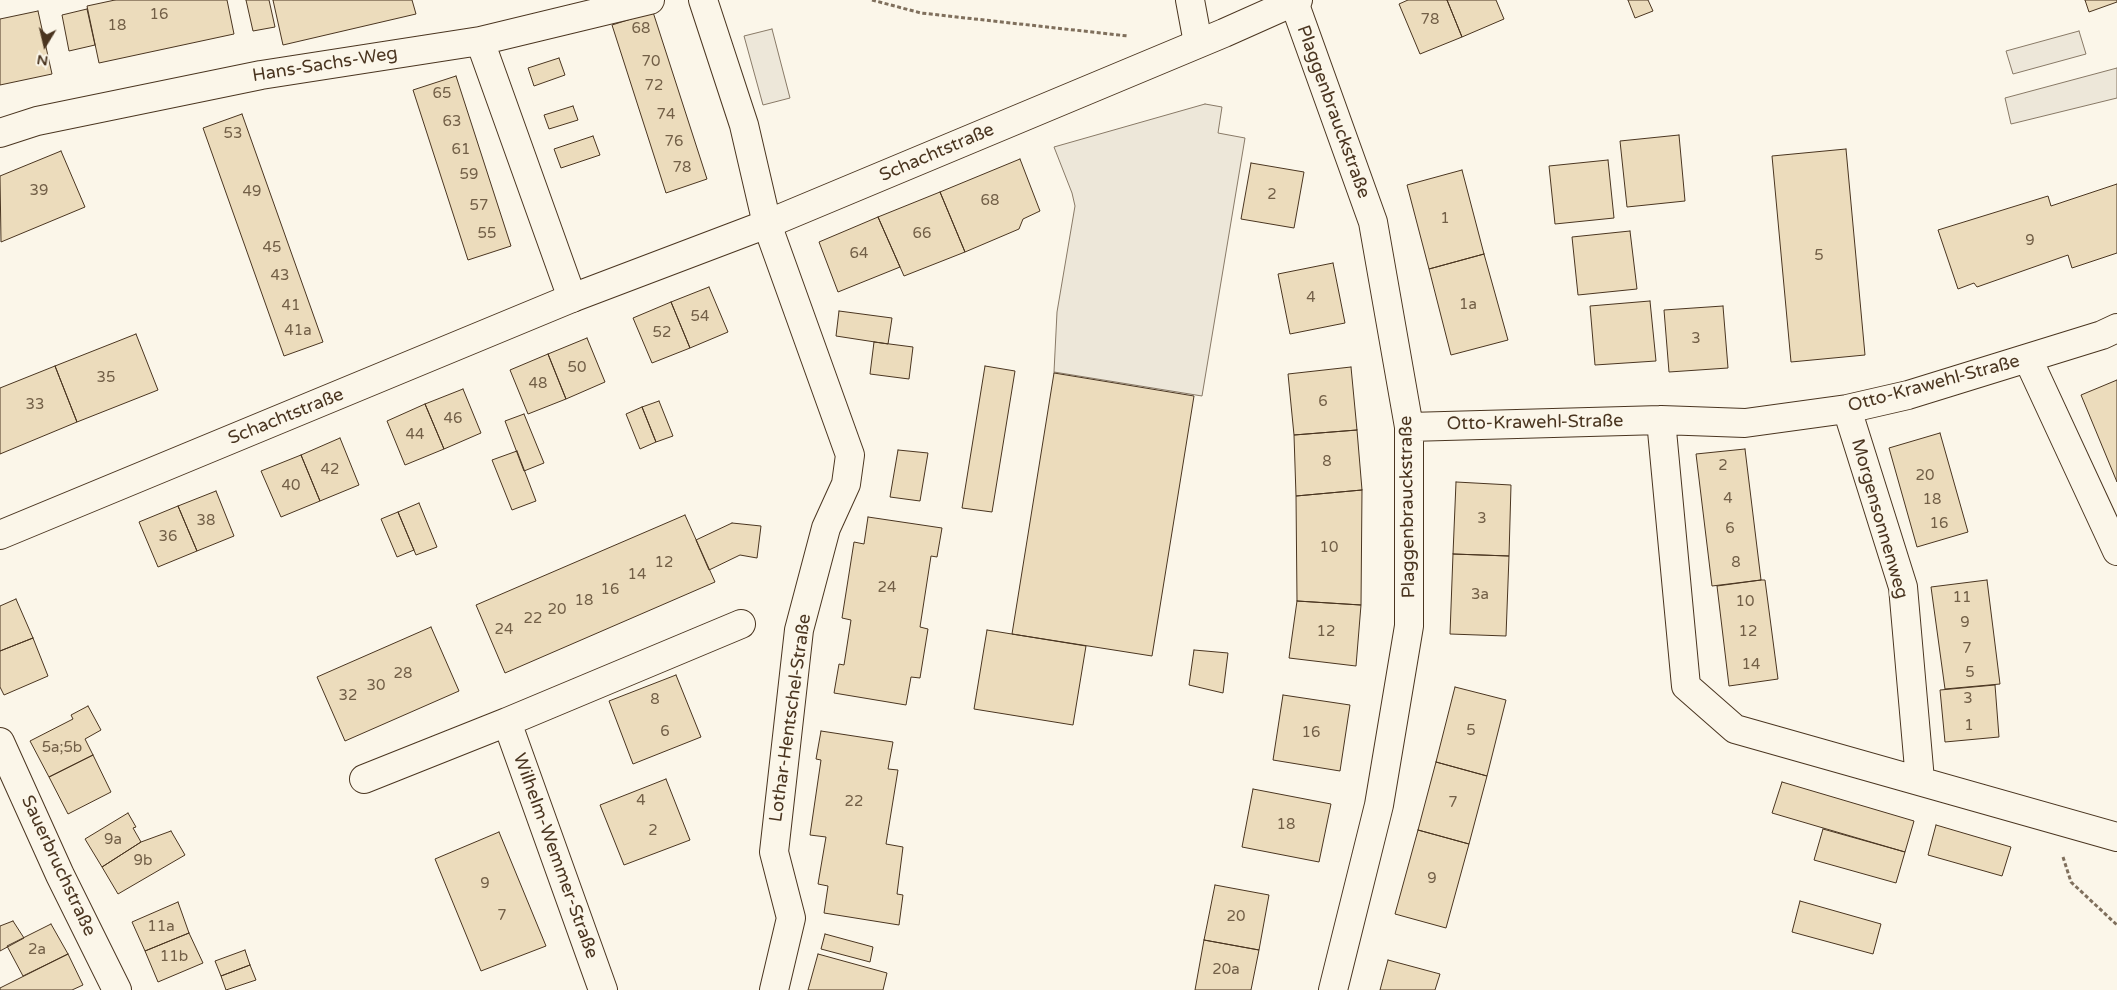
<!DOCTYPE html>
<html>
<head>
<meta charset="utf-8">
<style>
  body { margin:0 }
  #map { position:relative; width:2117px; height:990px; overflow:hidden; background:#fbf6e9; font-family:"Varela Round",sans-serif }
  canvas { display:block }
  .north { position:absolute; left:20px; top:20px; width:50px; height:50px; -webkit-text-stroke:4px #fbf6e9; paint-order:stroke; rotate:189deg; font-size:14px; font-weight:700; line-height:20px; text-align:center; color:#4a3520 }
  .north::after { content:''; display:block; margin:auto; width:18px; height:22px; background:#4a3520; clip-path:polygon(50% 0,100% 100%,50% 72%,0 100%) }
</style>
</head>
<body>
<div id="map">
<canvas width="2117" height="990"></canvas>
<div class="north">N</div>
</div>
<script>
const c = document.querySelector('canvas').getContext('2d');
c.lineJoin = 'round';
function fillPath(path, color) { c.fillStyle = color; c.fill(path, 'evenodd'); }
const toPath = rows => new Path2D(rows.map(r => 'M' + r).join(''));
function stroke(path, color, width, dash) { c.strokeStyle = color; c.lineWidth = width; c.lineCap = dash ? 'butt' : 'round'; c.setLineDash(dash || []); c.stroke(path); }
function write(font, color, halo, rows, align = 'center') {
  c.font = font + ' "Varela Round",sans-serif'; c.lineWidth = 4; c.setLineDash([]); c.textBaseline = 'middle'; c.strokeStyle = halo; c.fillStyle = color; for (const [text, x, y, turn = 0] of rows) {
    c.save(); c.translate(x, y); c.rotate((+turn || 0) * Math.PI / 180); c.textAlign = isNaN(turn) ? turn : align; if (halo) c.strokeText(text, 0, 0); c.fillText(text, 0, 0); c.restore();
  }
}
const parking = toPath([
  [772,29,790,98,763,105,744,36,772,29],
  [2079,31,2086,54,2013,74,2006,51,2079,31],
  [2117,68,2117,98,2011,124,2005,98,2117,68],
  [1205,104,1222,107,1218,133,1245,138,1202,396,1054,372,1057,312,1075,206,1072,193,1054,147,1205,104]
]);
const building = toPath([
  [115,0,227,0,234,34,99,63,87,6,115,0],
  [246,0,269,0,275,27,253,31,246,0],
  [273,0,412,0,416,14,283,45,273,0],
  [1408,0,1447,0,1462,37,1420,54,1399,4,1408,0],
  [1447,0,1496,0,1504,19,1462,37,1447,0],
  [1628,0,1648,0,1653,11,1635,18,1628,0],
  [2085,0,2117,0,2117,2,2089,12,2085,0],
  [87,9,95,45,69,51,62,15,87,9],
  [38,11,52,74,0,85,0,19,38,11],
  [653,12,707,179,666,193,612,25,653,12],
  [559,58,565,75,534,86,528,68,559,58],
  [456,76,511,246,468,260,413,90,456,76],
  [573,106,578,120,549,129,544,115,573,106],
  [242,114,323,342,284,356,203,128,242,114],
  [1679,135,1685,201,1627,207,1620,141,1679,135],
  [593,136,600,155,561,168,554,149,593,136],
  [1846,149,1865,355,1791,362,1772,156,1846,149],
  [61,151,85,207,1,242,0,176,61,151],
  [1020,159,1040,211,1023,219,1019,229,965,252,940,192,1020,159],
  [1608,160,1614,218,1555,224,1549,166,1608,160],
  [1251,163,1304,172,1294,228,1241,219,1251,163],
  [1462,170,1484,254,1429,269,1407,185,1462,170],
  [2117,184,2117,253,2072,268,2068,255,1977,287,1974,283,1958,289,1938,230,2048,196,2051,206,2117,184],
  [940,192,965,252,904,276,878,217,940,192],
  [878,217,900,267,838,292,819,242,878,217],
  [1630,231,1637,289,1578,295,1572,237,1630,231],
  [1484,254,1508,340,1451,355,1429,269,1484,254],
  [1333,263,1345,323,1290,334,1278,274,1333,263],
  [709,287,728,332,690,348,671,302,709,287],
  [1650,301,1656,361,1595,365,1590,306,1650,301],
  [671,302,690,348,652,363,633,318,671,302],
  [1723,306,1728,368,1669,372,1664,310,1723,306],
  [839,311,892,318,888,344,836,336,839,311],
  [136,334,158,390,77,422,55,366,136,334],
  [587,338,605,382,566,399,548,354,587,338],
  [874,342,913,347,909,379,870,374,874,342],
  [548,354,566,399,528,414,510,370,548,354],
  [55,366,77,422,0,454,0,388,55,366],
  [985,366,1015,371,992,512,962,508,985,366],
  [1351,367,1357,430,1294,435,1288,374,1351,367],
  [1054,373,1194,396,1152,656,1012,634,1054,373],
  [2117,380,2117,482,2081,395,2117,380],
  [463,389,481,433,444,449,425,404,463,389],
  [659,401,673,436,656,442,642,407,659,401],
  [425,404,444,449,405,465,387,421,425,404],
  [642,407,656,442,640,449,626,414,642,407],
  [524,414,544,463,524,471,505,421,524,414],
  [1357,430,1362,490,1296,496,1294,435,1357,430],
  [1940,433,1968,532,1917,547,1889,448,1940,433],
  [340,438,359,485,320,501,301,455,340,438],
  [1745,449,1761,580,1712,586,1696,454,1745,449],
  [898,450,928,453,920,501,890,497,898,450],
  [517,451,536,501,512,510,492,460,517,451],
  [301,455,320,501,281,517,261,471,301,455],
  [1456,482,1511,485,1509,556,1453,554,1456,482],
  [1362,490,1361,605,1297,601,1296,496,1362,490],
  [216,491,234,536,197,551,178,506,216,491],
  [419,503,437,547,416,555,398,512,419,503],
  [178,506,197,551,158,567,139,522,178,506],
  [398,512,414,550,397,557,381,519,398,512],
  [685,515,715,582,505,673,476,605,685,515],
  [868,517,942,528,937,557,931,556,920,627,928,629,920,678,911,677,906,705,834,693,839,664,844,665,851,620,842,618,854,542,864,544,868,517],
  [732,523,761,526,757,558,740,555,709,570,696,540,732,523],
  [1453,554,1509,556,1506,636,1450,634,1453,554],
  [1761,580,1765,580,1778,679,1729,686,1717,586,1761,580],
  [1987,580,2000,684,1945,689,1931,587,1987,580],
  [16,599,33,638,0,651,0,606,16,599],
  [1297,601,1361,605,1356,666,1289,658,1297,601],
  [431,627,459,691,345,741,317,677,431,627],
  [987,630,1086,646,1073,725,974,709,987,630],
  [33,638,48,676,4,695,0,687,0,651,33,638],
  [1194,650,1228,653,1223,693,1189,685,1194,650],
  [676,675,701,737,633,764,609,701,676,675],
  [1995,685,1999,737,1945,742,1940,690,1995,685],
  [1455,687,1506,700,1487,776,1436,762,1455,687],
  [1283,695,1350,705,1340,771,1273,760,1283,695],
  [88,706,101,730,85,739,93,755,49,777,30,741,73,719,71,715,88,706],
  [821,731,893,742,888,769,898,770,886,844,903,847,897,894,903,895,899,925,824,913,828,886,818,884,826,837,810,835,821,760,816,759,821,731],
  [93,755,111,792,68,814,49,777,93,755],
  [1436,762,1487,776,1469,844,1418,830,1436,762],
  [666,779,690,840,624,865,600,805,666,779],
  [1782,782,1914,821,1905,852,1772,813,1782,782],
  [1253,789,1331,804,1319,862,1242,847,1253,789],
  [128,813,136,827,133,828,141,842,102,867,85,839,128,813],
  [1936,825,2011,847,2002,876,1928,855,1936,825],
  [1823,829,1905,852,1896,883,1814,860,1823,829],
  [1418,830,1469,844,1446,928,1395,914,1418,830],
  [171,831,185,855,118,894,102,867,141,842,171,831],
  [499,832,546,946,481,971,435,859,499,832],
  [1215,885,1269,895,1259,950,1204,940,1215,885],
  [1800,901,1881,924,1873,954,1792,932,1800,901],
  [178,902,189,933,145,951,132,922,178,902],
  [13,921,24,938,0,951,0,926,13,921],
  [51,924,68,954,23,976,7,946,51,924],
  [189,933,203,963,158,982,145,951,189,933],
  [825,934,873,947,870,962,821,949,825,934],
  [1204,940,1259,950,1251,990,1195,990,1204,940],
  [245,950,250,965,221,976,215,961,245,950],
  [68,954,83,985,72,990,0,990,0,988,68,954],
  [818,954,887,973,883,990,808,990,818,954],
  [1388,960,1440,974,1435,990,1380,990,1388,960],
  [250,965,256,980,226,990,221,976,250,965]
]);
const path = toPath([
  [872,0,921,13,1128,36],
  [2063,857,2071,882,2117,925]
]);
const minor = toPath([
  [703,0,744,125,767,224,850,455,846,484,826,528,799,630,774,852,791,918,774,990],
  [1190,0,1198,43],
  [1294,2,1373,222,1409,427,1409,626,1379,805,1333,990],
  [480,41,572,298],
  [0,133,37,121,261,75,480,41,650,0],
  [2028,359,2117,551],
  [1847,409,1903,587,1920,780],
  [1661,420,1686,686,1735,729,2117,837],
  [1409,427,1661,420,1745,423,1847,409,1908,395,2102,335,2117,328],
  [507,722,741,624],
  [0,742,60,875,117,990],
  [364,779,507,722,603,990]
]);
const tertiary = toPath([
  [0,535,572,298,767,224,1224,33,1298,0]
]);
const numberNames = [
  ["16",159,15],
  ["78",1430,20],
  ["18",117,26],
  ["68",641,29],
  ["70",651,62],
  ["72",654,86],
  ["65",442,94],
  ["74",666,115],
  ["63",452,122],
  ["53",233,134],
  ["76",674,142],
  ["61",461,150],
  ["78",682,168],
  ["59",469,175],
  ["39",39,191],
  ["49",252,192],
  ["2",1272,195],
  ["68",990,201],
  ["57",479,206],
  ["1",1445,219],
  ["55",487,234],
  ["66",922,234],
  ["9",2030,241],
  ["45",272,248],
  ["64",859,254],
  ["5",1819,256],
  ["43",280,276],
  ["4",1311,298],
  ["1a",1468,305],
  ["41",291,306],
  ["54",700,317],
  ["41a",298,331],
  ["52",662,333],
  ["3",1696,339],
  ["50",577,368],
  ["35",106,378],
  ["48",538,384],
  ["6",1323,402],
  ["33",35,405],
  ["46",453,419],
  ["44",415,435],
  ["8",1327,462],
  ["2",1723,466],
  ["42",330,470],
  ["20",1925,476],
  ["40",291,486],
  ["4",1728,499],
  ["18",1932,500],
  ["3",1482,519],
  ["38",206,521],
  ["16",1939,524],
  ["6",1730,529],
  ["36",168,537],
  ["10",1329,548],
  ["12",664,563],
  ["8",1736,563],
  ["14",637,575],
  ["24",887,588],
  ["16",610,590],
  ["3a",1480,595],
  ["11",1962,598],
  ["18",584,601],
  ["10",1745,602],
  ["20",557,610],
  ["22",533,619],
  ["9",1965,623],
  ["24",504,630],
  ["12",1326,632],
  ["12",1748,632],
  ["7",1967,649],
  ["14",1751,665],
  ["5",1970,673],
  ["28",403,674],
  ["30",376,686],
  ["32",348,696],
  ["3",1968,699],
  ["8",655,700],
  ["1",1969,726],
  ["5",1471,731],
  ["6",665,732],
  ["16",1311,733],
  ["5a;5b",62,748],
  ["4",641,801],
  ["22",854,802],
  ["7",1453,803],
  ["18",1286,825],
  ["2",653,831],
  ["9a",113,840],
  ["9b",143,861],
  ["9",1432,879],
  ["9",485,884],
  ["7",502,916],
  ["20",1236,917],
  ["11a",161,927],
  ["2a",37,950],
  ["11b",174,957],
  ["20a",1226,970]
];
const streetNames = [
  ["Hans-Sachs-Weg",325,65,-9],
  ["Plaggenbrauckstraße",1333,112,70],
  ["Schachtstraße",937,153,-23],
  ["Otto-Krawehl-Straße",1934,384,-15],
  ["Schachtstraße",286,417,-22],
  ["Otto-Krawehl-Straße",1535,423,-1],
  ["Plaggenbrauckstraße",1408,507,-91],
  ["Morgensonnenweg",1879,519,74],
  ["Lothar-Hentschel-Straße",791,718,-82],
  ["Wilhelm-Wemmer-Straße",555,856,70],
  ["Sauerbruchstraße",58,866,65]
];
fillPath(parking, '#ede7d9');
stroke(parking, '#887966', 1);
fillPath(building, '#ecdcbc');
stroke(building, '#4a3520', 1);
stroke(minor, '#4a3520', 30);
stroke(tertiary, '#4a3520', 30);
stroke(path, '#7f6f5c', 3, [4, 2.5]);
stroke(minor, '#fbf6e9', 28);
stroke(tertiary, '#fbf6e9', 28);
write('15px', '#725f47', null, numberNames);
write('18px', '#4a3520', '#fbf6e9', streetNames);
</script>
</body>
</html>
